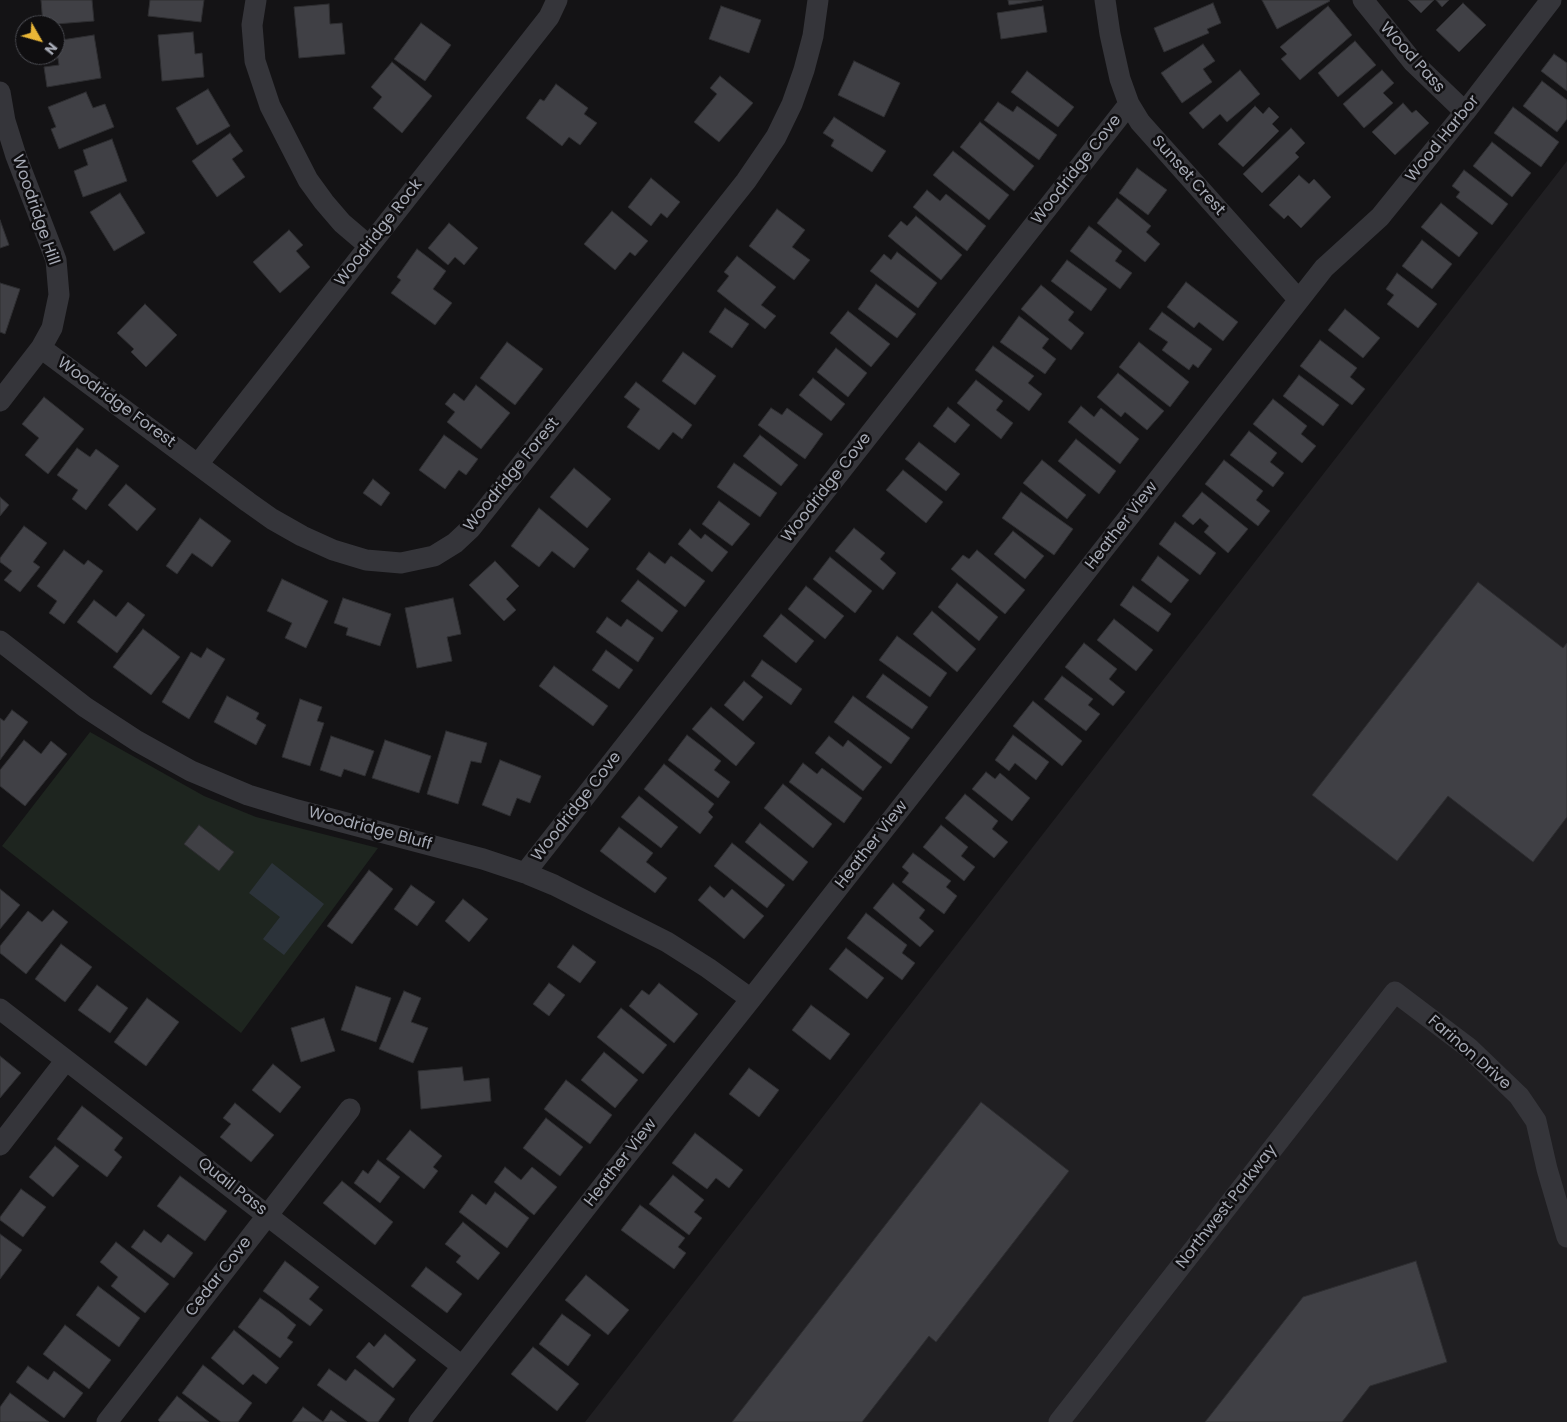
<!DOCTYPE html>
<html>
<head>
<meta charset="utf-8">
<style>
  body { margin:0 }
  #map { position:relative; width:1567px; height:1422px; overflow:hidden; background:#141315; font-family:Poppins,sans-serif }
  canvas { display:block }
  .north { position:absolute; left:15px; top:15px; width:50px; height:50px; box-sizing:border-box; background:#0f0e10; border:1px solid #4b4c52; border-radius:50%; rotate:128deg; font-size:14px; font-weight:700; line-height:20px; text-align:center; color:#a6aab5 }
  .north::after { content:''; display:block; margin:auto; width:18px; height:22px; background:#e9b637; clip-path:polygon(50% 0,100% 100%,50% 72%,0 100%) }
</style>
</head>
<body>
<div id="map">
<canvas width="1567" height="1422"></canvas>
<div class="north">N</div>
</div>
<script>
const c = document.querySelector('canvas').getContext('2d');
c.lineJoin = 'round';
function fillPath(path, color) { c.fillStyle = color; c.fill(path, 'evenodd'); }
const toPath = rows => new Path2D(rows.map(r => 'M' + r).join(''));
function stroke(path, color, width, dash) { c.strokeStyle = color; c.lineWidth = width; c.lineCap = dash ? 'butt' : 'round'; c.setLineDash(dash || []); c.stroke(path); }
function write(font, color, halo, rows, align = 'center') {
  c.font = font + ' Poppins,sans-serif'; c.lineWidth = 5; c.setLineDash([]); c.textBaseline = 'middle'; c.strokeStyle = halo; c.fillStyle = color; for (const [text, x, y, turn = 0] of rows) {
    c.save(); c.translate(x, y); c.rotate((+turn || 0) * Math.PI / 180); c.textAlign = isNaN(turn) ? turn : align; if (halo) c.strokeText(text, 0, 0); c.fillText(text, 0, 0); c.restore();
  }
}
const built = toPath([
  [1567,161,1567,1422,585,1422,1423,346]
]);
const green = toPath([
  [90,732,204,796,256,817,378,848,241,1033,2,846]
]);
const water = toPath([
  [272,863,324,904,284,955,263,939,280,917,249,893]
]);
const building = toPath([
  [41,0,92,0,94,21,43,25,41,0],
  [150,0,204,0,201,22,148,16,150,0],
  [1008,0,1042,0,1009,5,1008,0],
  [1262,0,1329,0,1330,1,1277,29,1262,0],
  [1408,0,1434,0,1421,13,1408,0],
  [1436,0,1449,0,1442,7,1436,0],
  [1213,3,1221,23,1207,29,1209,33,1164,52,1154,28,1213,3],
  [1463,3,1486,25,1459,52,1436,30,1463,3],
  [329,4,330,24,342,23,345,54,299,58,294,7,329,4],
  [721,6,761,20,749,53,709,39,721,6],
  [1043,6,1047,32,1001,39,997,13,1043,6],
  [1328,6,1352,35,1300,80,1281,59,1287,54,1280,47,1328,6],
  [421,23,451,45,425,81,394,59,421,23],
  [193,32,195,54,202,53,204,77,162,81,158,35,193,32],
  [94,35,101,78,47,87,44,67,59,65,55,41,94,35],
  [1355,41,1376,65,1338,97,1318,73,1355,41],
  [1203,44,1215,61,1203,69,1212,82,1182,103,1161,73,1203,44],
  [1554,54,1567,63,1567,91,1541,71,1554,54],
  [854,61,900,83,884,117,838,95,854,61],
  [392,62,432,96,402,133,373,108,382,97,371,87,392,62],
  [1240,70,1260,94,1227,122,1220,114,1203,129,1189,113,1240,70],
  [1382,70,1394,83,1383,93,1393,103,1364,128,1343,104,1382,70],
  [1027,71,1074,107,1058,127,1011,92,1027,71],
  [720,76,753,103,719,142,694,122,717,94,710,88,720,76],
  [1542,81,1567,100,1567,119,1557,132,1523,106,1542,81],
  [556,84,588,108,584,114,597,123,580,145,569,137,562,146,526,118,540,99,544,101,556,84],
  [208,89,230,126,197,145,176,108,208,89],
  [86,92,93,108,105,104,114,127,59,149,51,129,56,127,48,107,86,92],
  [998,102,1013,112,1017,106,1057,135,1039,160,984,120,998,102],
  [1403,103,1412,113,1416,110,1429,123,1395,155,1372,132,1403,103],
  [1255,106,1263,114,1269,107,1279,117,1272,124,1279,131,1243,167,1218,144,1255,106],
  [1513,107,1559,142,1541,167,1494,133,1513,107],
  [834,117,886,151,872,172,831,146,834,140,823,133,834,117],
  [980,122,1034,166,1014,191,960,147,980,122],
  [1291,128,1305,143,1295,153,1299,157,1262,193,1243,174,1291,128],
  [230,133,243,151,232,159,245,177,217,197,192,161,230,133],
  [112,139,127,181,83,197,74,171,88,165,83,150,112,139],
  [1492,142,1531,173,1512,197,1473,166,1492,142],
  [953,151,1009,195,989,220,933,175,953,151],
  [1137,168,1167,190,1148,215,1119,193,1137,168],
  [1464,170,1508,204,1492,225,1456,197,1460,192,1452,186,1464,170],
  [1299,175,1309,184,1314,179,1331,197,1301,228,1288,215,1284,219,1269,205,1299,175],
  [651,178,680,202,667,218,661,213,651,226,628,207,651,178],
  [927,190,940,201,946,194,986,226,967,251,913,207,927,190],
  [120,193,145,233,114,251,90,212,120,193],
  [1117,198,1151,226,1146,232,1160,244,1145,262,1097,223,1117,198],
  [1441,203,1478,233,1459,257,1421,227,1441,203],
  [777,209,805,230,792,247,810,260,794,280,749,246,777,209],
  [612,211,648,241,635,256,630,252,615,270,584,244,612,211],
  [916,216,962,255,941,280,888,236,901,221,907,226,916,216],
  [0,220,9,245,0,248,0,220],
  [449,223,478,248,464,265,455,257,448,265,428,248,449,223],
  [1089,226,1122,251,1115,261,1132,273,1120,289,1070,251,1089,226],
  [289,230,303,245,296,251,310,267,280,293,253,262,289,230],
  [1422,240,1452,264,1432,289,1402,266,1422,240],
  [417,249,446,271,433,289,452,303,435,325,391,293,401,280,397,277,417,249],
  [897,252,937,283,918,308,870,271,884,254,891,260,897,252],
  [737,256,776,287,761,305,776,316,765,329,717,291,729,276,724,272,737,256],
  [1067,260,1107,289,1091,311,1051,281,1067,260],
  [1397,273,1437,304,1418,328,1387,304,1394,295,1386,289,1397,273],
  [1186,282,1238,322,1223,341,1199,322,1194,328,1167,307,1186,282],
  [0,283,20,289,5,334,0,332,0,283],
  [876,284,916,314,897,338,858,309,876,284],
  [1041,285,1074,312,1068,320,1084,333,1071,350,1021,309,1041,285],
  [145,304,177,335,146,367,131,352,134,349,117,333,145,304],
  [725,308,749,324,732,348,709,332,725,308],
  [1345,309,1380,338,1363,358,1328,330,1345,309],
  [848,311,890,344,871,367,830,333,848,311],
  [1162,312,1212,349,1198,368,1193,364,1189,370,1162,350,1168,342,1149,329,1162,312],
  [1019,316,1049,339,1042,348,1056,359,1045,374,1000,342,1019,316],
  [1320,340,1357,368,1350,377,1365,389,1352,405,1300,366,1320,340],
  [507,342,543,369,515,405,480,378,507,342],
  [1139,342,1189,382,1170,407,1119,367,1139,342],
  [993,346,1034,376,1028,383,1042,394,1029,411,975,370,993,346],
  [836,348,867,373,848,397,817,372,836,348],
  [683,352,716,376,695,405,662,381,683,352],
  [1118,373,1164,411,1147,430,1125,412,1121,417,1097,397,1118,373],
  [1299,375,1339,405,1323,426,1283,396,1299,375],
  [813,378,845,404,831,421,799,395,813,378],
  [976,380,1003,401,996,410,1013,423,1001,439,957,403,976,380],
  [636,382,692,425,682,439,673,432,659,450,627,427,640,409,624,397,636,382],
  [476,385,510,413,481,449,447,422,455,412,445,404,454,393,464,401,476,385],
  [44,397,84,429,48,474,25,455,39,438,22,424,44,397],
  [1273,399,1307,426,1301,434,1316,446,1302,463,1253,424,1273,399],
  [1081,406,1094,417,1101,408,1139,439,1120,464,1068,422,1081,406],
  [948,407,970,425,955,443,933,426,948,407],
  [771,408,782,415,787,408,823,434,805,459,758,425,771,408],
  [1249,431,1277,453,1270,462,1284,473,1273,487,1230,455,1249,431],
  [444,435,478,459,466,475,459,470,445,489,419,470,444,435],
  [760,435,798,465,781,486,743,456,760,435],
  [1076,439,1116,471,1099,494,1058,461,1076,439],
  [919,442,960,474,946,491,905,459,919,442],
  [77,448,90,457,96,449,119,466,86,510,72,499,78,490,57,475,77,448],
  [1042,460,1086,495,1067,519,1023,483,1042,460],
  [1224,460,1263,491,1256,500,1270,511,1258,526,1205,484,1224,460],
  [734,463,777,493,760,517,717,487,734,463],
  [574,468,611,499,587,528,550,497,574,468],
  [903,470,943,502,926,523,886,490,903,470],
  [373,479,390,493,381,506,363,493,373,479],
  [126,484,156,509,137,531,108,505,126,484],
  [1021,492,1073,529,1054,555,1002,518,1021,492],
  [1202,492,1248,529,1228,553,1204,532,1209,526,1200,518,1193,525,1182,516,1202,492],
  [0,497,9,505,0,516,0,497],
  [719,501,750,524,732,546,702,524,719,501],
  [539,508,589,549,574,568,552,551,539,567,511,546,539,508],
  [200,518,231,541,212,567,192,553,177,574,166,566,200,518],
  [1175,522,1216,553,1200,575,1159,544,1175,522],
  [24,526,47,543,33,562,40,567,20,592,4,580,12,571,0,562,0,558,24,526],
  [854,528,885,553,880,559,896,573,883,590,835,551,854,528],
  [690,529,701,539,705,534,728,552,712,572,678,544,690,529],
  [1013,531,1044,556,1025,579,994,554,1013,531],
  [64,550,84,565,88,560,103,571,64,624,49,613,57,601,37,586,64,550],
  [977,550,1025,590,1005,614,951,569,963,555,969,559,977,550],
  [649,552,665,564,671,556,705,581,685,607,636,569,649,552],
  [1158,556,1189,580,1171,603,1141,580,1158,556],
  [830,557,872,591,855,613,813,579,830,557],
  [495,561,519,586,506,599,516,610,504,621,469,585,495,561],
  [282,579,328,601,306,648,285,638,292,623,267,611,282,579],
  [638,580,678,611,662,632,621,601,638,580],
  [1478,582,1563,648,1567,643,1567,817,1533,862,1448,796,1397,861,1312,795,1478,582],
  [957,583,998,617,979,641,938,607,957,583],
  [806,586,844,616,825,639,788,609,806,586],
  [1133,586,1171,614,1158,632,1120,605,1133,586],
  [343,598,391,614,380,646,346,635,348,628,334,623,343,598],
  [453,598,461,634,447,637,452,661,417,668,405,608,453,598],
  [94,600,116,617,128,602,145,615,117,653,77,622,94,600],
  [932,611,976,649,957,672,913,634,932,611],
  [781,614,814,641,796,663,763,636,781,614],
  [607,617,621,627,627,619,654,638,638,662,596,632,607,617],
  [1114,619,1153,650,1136,671,1097,640,1114,619],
  [143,629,180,657,151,695,113,667,143,629],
  [897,636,947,673,930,697,879,660,897,636],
  [1084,643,1117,669,1109,679,1125,692,1113,706,1065,667,1084,643],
  [207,648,225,659,189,719,162,702,191,652,201,658,207,648],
  [606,650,633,670,619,689,592,670,606,650],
  [762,660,802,689,791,705,751,676,762,660],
  [554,666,608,706,593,726,539,686,554,666],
  [883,674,928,707,912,729,866,697,883,674],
  [1062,676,1093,699,1088,705,1100,714,1086,731,1044,699,1062,676],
  [744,681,763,697,743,721,724,705,744,681],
  [227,696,259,713,256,719,266,725,256,745,214,722,227,696],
  [853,696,910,738,891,764,834,722,853,696],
  [300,699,322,707,317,721,324,723,310,766,282,757,300,699],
  [1033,701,1082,741,1062,766,1013,726,1033,701],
  [711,707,755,743,736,766,692,729,711,707],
  [12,710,28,722,0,760,0,718,4,721,12,710],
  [446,731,487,743,481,763,471,761,458,804,427,794,446,731],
  [687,735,721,761,714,770,730,782,718,798,668,760,687,735],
  [1013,735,1049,762,1036,780,1015,763,1009,771,995,760,1013,735],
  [331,736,374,751,365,776,344,769,341,777,320,770,331,736],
  [829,736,843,747,848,740,882,767,863,791,815,753,829,736],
  [24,740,41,754,51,741,67,754,25,806,0,786,0,770,24,740],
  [385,740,431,756,419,793,372,778,385,740],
  [500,760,541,776,530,803,517,798,510,816,482,805,500,760],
  [803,763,817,774,822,768,862,798,844,823,789,782,803,763],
  [664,764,714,804,708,812,713,817,700,834,644,789,664,764],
  [986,772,995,779,1000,773,1030,798,1012,821,972,789,986,772],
  [783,784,832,824,813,848,764,808,783,784],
  [965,794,998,821,992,829,1008,842,994,858,945,818,965,794],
  [639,796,678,827,661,848,621,817,639,796],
  [760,823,808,862,793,881,745,842,760,823],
  [199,825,234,852,219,871,184,844,199,825],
  [941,825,968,847,961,856,975,867,964,881,923,847,941,825],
  [619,827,653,853,646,862,667,878,655,893,600,851,619,827],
  [732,843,785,885,767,908,714,866,732,843],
  [913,853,951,881,946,887,957,896,944,914,902,882,909,873,902,867,913,853],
  [369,870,393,889,352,944,327,926,369,870],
  [893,883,925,910,919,918,934,931,920,947,873,908,893,883],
  [411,885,435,902,417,926,394,909,411,885],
  [710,886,724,898,732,889,764,916,744,939,698,900,710,886],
  [0,889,20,905,0,929,0,889],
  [463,899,488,919,469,942,445,921,463,899],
  [53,910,68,922,26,974,0,953,0,946,28,911,42,922,53,910],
  [866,913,907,945,902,953,915,963,902,980,847,938,866,913],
  [61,944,92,967,65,1002,35,979,61,944],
  [573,945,596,962,580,983,557,967,573,945],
  [846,948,884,978,867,999,829,969,846,948],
  [549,983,565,995,549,1016,533,1004,549,983],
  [659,983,698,1014,674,1043,629,1006,642,990,649,995,659,983],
  [97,985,128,1008,110,1033,78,1010,97,985],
  [356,986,391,998,376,1042,341,1030,356,986],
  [404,991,421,998,411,1022,428,1028,413,1063,379,1049,404,991],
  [147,998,179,1022,146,1066,114,1042,147,998],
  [811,1005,850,1034,830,1060,792,1030,811,1005],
  [621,1008,667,1045,643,1074,597,1037,621,1008],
  [324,1018,335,1051,301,1062,291,1028,324,1018],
  [604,1052,638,1080,615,1108,581,1080,604,1052],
  [0,1056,21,1073,0,1098,0,1056],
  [273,1064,301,1087,280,1113,252,1090,273,1064],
  [462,1067,464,1081,489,1078,491,1101,421,1109,418,1071,462,1067],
  [749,1068,779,1090,759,1117,729,1094,749,1068],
  [566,1080,612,1115,590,1144,544,1109,566,1080],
  [981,1102,1069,1171,936,1342,929,1336,862,1422,732,1422,981,1102],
  [235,1103,274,1135,251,1162,220,1137,231,1124,223,1118,235,1103],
  [82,1106,123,1138,114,1150,122,1157,107,1177,57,1139,82,1106],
  [546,1118,583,1147,560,1176,523,1148,546,1118],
  [410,1130,442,1156,433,1167,438,1171,424,1189,386,1159,410,1130],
  [695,1133,743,1170,729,1188,716,1178,707,1189,672,1163,695,1133],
  [55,1146,79,1166,53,1197,29,1177,55,1146],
  [378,1160,400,1177,380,1203,354,1183,363,1170,368,1174,378,1160],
  [505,1167,521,1180,532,1167,557,1187,534,1215,494,1182,505,1167],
  [673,1175,704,1200,694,1212,702,1218,689,1235,649,1204,673,1175],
  [180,1176,227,1211,205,1241,157,1206,180,1176],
  [342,1181,393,1222,375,1245,323,1203,342,1181],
  [21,1189,46,1207,23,1237,0,1220,0,1217,21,1189],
  [495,1192,529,1218,507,1248,459,1212,472,1194,486,1205,495,1192],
  [640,1205,685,1238,678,1247,686,1253,674,1269,621,1230,640,1205],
  [463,1222,500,1253,478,1280,456,1262,461,1256,445,1244,463,1222],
  [144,1230,161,1243,168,1234,193,1253,174,1278,131,1247,144,1230],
  [0,1234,22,1250,0,1279,0,1234],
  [116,1242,169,1284,145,1313,111,1286,118,1277,100,1262,116,1242],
  [285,1261,319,1287,309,1299,323,1310,310,1326,263,1291,285,1261],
  [1416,1261,1447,1362,1370,1386,1342,1422,1205,1422,1303,1297,1416,1261],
  [426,1267,462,1294,447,1313,411,1286,426,1267],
  [586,1275,629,1310,608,1335,565,1300,586,1275],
  [98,1286,140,1318,119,1347,76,1315,98,1286],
  [260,1298,279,1311,296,1325,287,1338,293,1342,280,1358,238,1327,260,1298],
  [562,1314,591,1335,568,1366,539,1344,562,1314],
  [65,1325,111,1360,89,1389,43,1354,65,1325],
  [234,1330,279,1368,266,1384,253,1374,243,1385,211,1358,234,1330],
  [385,1334,416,1360,393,1388,356,1357,369,1342,374,1347,385,1334],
  [533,1347,579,1384,557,1411,511,1374,533,1347],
  [203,1365,252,1403,238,1422,221,1422,182,1393,203,1365],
  [28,1366,48,1380,54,1371,83,1393,64,1418,16,1382,28,1366],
  [329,1369,346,1381,355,1369,395,1399,378,1422,368,1422,317,1385,329,1369],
  [10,1393,49,1422,0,1422,0,1407,10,1393],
  [177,1396,209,1422,160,1422,158,1420,177,1396],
  [303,1407,323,1422,331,1410,347,1422,292,1422,303,1407]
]);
const street = toPath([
  [256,0,252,25,255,61,270,106,308,180,324,202,342,223,369,246],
  [1105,0,1110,34,1120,79,1129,104,1140,122,1299,300],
  [1363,0,1413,62,1465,112],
  [0,92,5,121,16,156,56,260,59,295,52,328,41,348,0,401],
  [41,348,248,502,272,519,302,536,333,550,366,560,401,563,434,556,455,543,471,528,746,181,776,137,792,104,804,70,813,36,818,0],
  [198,464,549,17,557,0],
  [0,641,85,707,137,741,191,771,248,795,297,810,483,859,525,873,554,885,667,942,708,968,751,999],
  [525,873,1129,104],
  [0,1009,462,1366],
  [0,1145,66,1060],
  [107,1422,350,1109],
  [419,1422,616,1169,751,999,1324,268,1380,217,1465,112,1551,0],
  [1059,1422,1395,992,1469,1048,1519,1096,1536,1121,1547,1169,1567,1237]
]);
const streetNames = [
  ["Wood Pass",1412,58,48],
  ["Wood Harbor",1443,139,-51],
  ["Woodridge Cove",1077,170,-52],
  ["Sunset Crest",1188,176,48],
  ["Woodridge Hill",35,210,71],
  ["Woodridge Rock",379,233,-52],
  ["Woodridge Forest",116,403,36],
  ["Woodridge Forest",512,475,-51],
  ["Woodridge Cove",827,488,-52],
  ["Heather View",1122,526,-52],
  ["Woodridge Cove",577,807,-52],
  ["Woodridge Bluff",370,829,15],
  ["Heather View",872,845,-52],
  ["Farinon Drive",1469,1053,41],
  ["Heather View",621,1163,-52],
  ["Quail Pass",232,1187,38],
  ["Northwest Parkway",1227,1207,-52],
  ["Cedar Cove",219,1277,-52]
];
fillPath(built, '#201f22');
fillPath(green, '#1e251f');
fillPath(water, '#2c333a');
fillPath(building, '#404045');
stroke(building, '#2e2e31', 1);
stroke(street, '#35353a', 21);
write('16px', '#a6aab5', '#0f0e10', streetNames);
</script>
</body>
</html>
